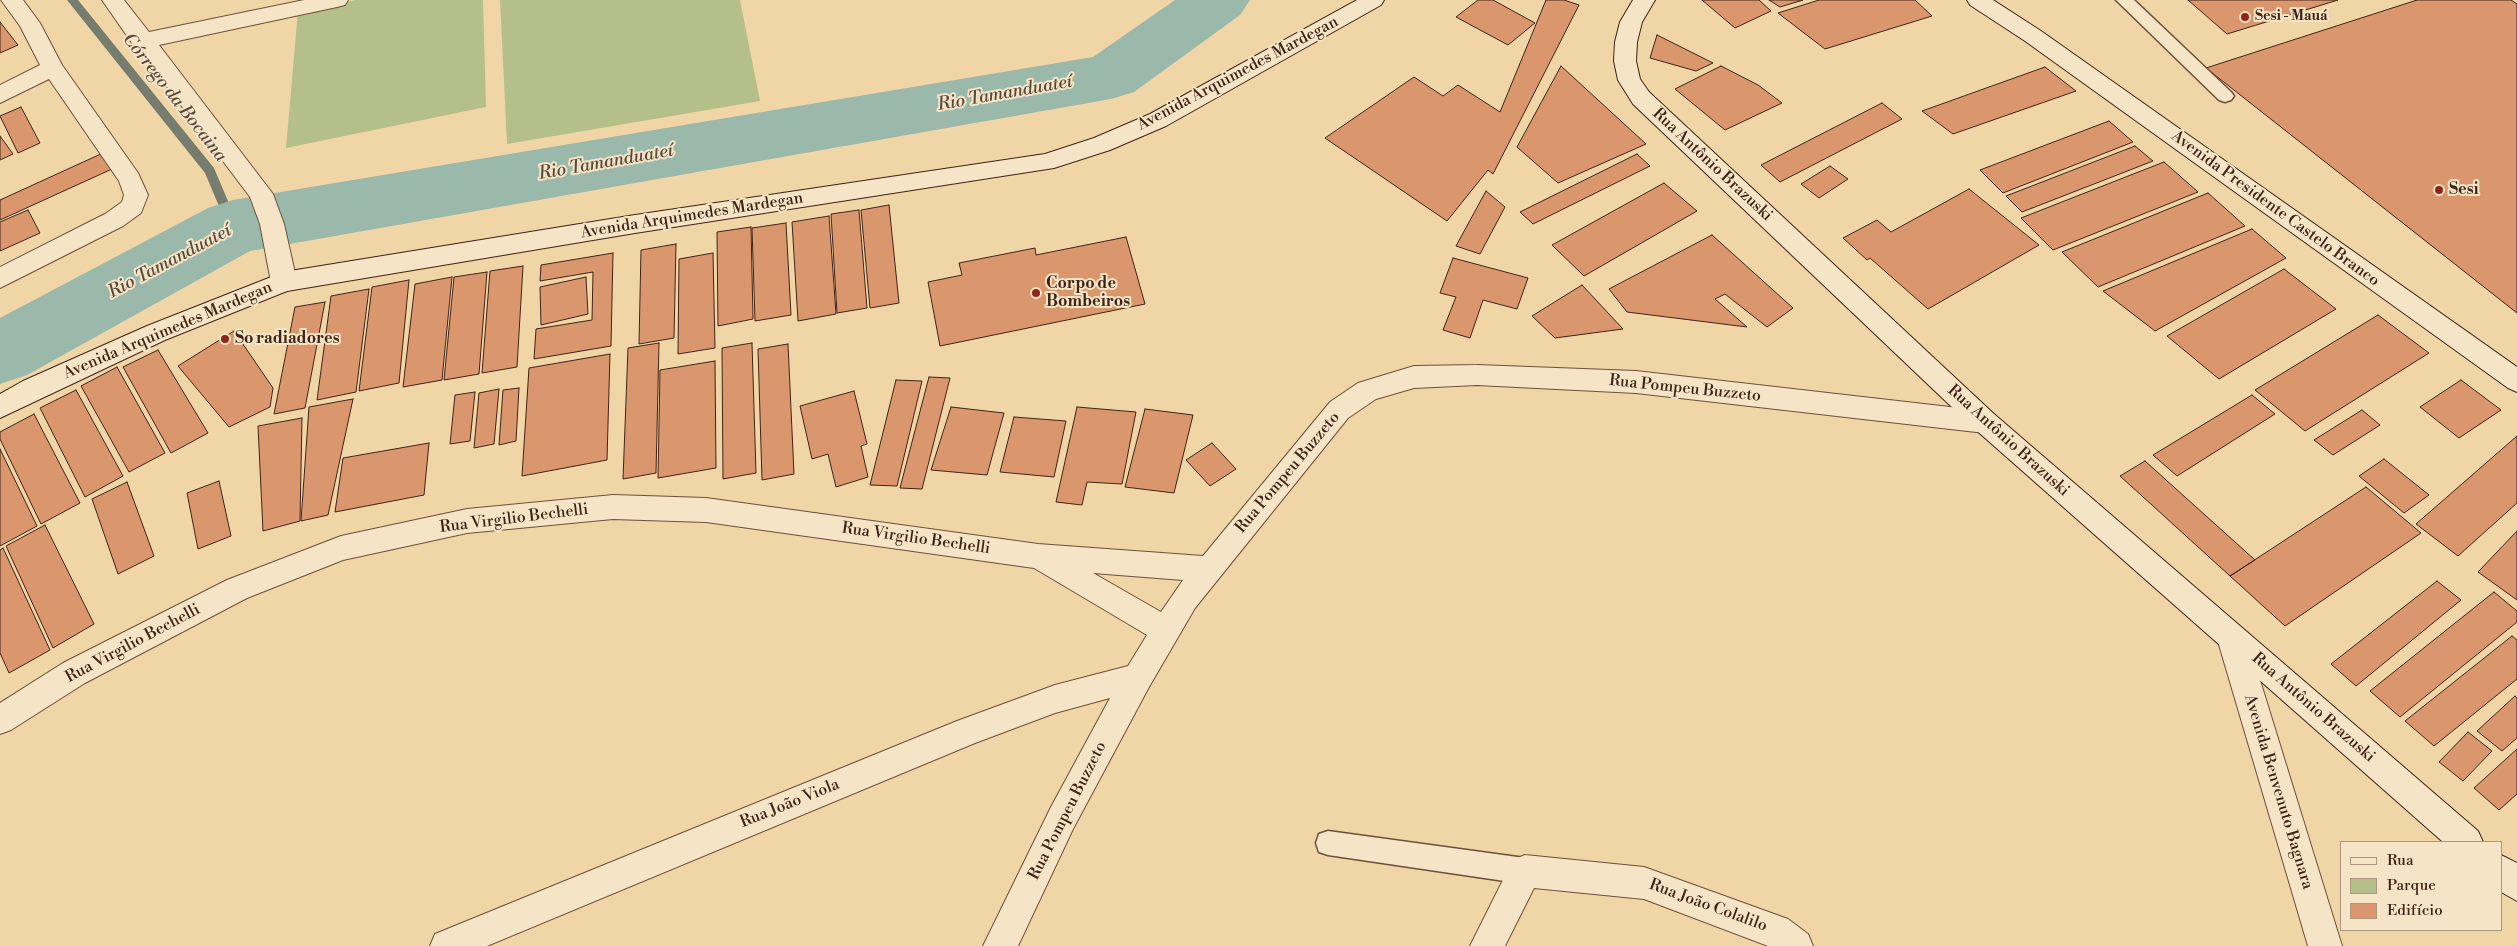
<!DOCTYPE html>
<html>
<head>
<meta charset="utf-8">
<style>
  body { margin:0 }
  #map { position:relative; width:2517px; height:946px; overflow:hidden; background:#f0d6a7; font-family:"Libre Bodoni",serif }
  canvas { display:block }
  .legend { position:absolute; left:2340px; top:841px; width:162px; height:90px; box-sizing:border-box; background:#f5e4c6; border:1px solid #ad9780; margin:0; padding:6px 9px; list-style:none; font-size:15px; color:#402317 }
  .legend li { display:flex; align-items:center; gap:10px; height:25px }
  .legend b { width:25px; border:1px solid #ad9780 }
</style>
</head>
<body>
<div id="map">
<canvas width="2517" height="946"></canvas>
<ul class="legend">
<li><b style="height:6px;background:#f5e4c6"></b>Rua</li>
<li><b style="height:14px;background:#b5bf8a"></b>Parque</li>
<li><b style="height:14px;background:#da976d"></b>Edifício</li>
</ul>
</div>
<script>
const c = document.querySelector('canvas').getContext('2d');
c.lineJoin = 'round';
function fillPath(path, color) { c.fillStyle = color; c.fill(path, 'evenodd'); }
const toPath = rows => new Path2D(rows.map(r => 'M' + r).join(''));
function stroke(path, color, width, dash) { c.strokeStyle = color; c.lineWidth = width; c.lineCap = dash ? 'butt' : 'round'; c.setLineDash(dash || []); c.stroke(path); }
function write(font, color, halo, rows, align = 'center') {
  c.font = font + ' "Libre Bodoni",serif'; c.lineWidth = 4; c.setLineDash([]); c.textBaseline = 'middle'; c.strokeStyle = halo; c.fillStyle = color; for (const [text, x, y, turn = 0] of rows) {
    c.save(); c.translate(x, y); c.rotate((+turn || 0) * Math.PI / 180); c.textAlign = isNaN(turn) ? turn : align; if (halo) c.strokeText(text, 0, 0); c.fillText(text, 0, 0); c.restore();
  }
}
const green = toPath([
  [356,0,483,0,486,107,286,148,298,11],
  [500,0,740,0,760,101,507,144]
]);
const stream = toPath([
  [67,0,78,0,214,168,239,227,237,230,229,230,205,173,67,0]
]);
const river = toPath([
  [1175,0,1250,0,1240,15,1134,92,1111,99,250,251,27,375,0,384,0,318,208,208,233,200,1093,57,1175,0]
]);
const building = toPath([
  [1478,0,1493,0,1535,23,1508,45,1456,17,1478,0],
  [1546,0,1564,0,1579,5,1493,174,1488,170,1447,221,1325,138,1414,77,1443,96,1458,85,1500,112,1546,0],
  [1702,0,1759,0,1771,11,1735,28,1702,0],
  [1769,0,1803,0,1780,7,1769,0],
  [1819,0,1915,0,1932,16,1825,49,1778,13,1819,0],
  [2188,0,2338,0,2227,34,2188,0],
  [2417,0,2511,0,2517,4,2517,313,2206,68,2417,0],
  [0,22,18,45,0,53,0,22],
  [1657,35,1713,63,1696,71,1650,58,1657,35],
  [1561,66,1646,144,1558,183,1517,147,1561,66],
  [1721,66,1758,85,1782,103,1725,130,1675,89,1721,66],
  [2045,67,2076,91,1953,134,1922,111,2045,67],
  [1882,103,1902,119,1780,182,1761,165,1882,103],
  [21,107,40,143,18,153,0,116,21,107],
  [2109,121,2133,142,2003,193,1980,170,2109,121],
  [0,136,13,154,0,160,0,136],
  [2135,146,2153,161,2022,212,2006,196,2135,146],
  [103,153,112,169,0,220,0,200,103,153],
  [1637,154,1650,166,1533,224,1520,212,1637,154],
  [2164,162,2198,192,2053,250,2021,218,2164,162],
  [1830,166,1848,179,1819,198,1801,184,1830,166],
  [1664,183,1697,211,1584,276,1552,245,1664,183],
  [1969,189,2039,245,1928,309,1870,258,1867,260,1843,238,1877,220,1891,232,1969,189],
  [1486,191,1505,207,1480,254,1456,246,1486,191],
  [2208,193,2245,226,2098,287,2062,252,2208,193],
  [889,205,899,303,870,308,861,210,889,205],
  [28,210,40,233,0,251,0,222,28,210],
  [859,210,867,308,837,313,831,214,859,210],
  [829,216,836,314,798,321,792,222,829,216],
  [786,223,791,315,755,321,752,228,786,223],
  [751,227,753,319,718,326,717,232,751,227],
  [2252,229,2286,258,2155,331,2103,291,2252,229],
  [1712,235,1793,308,1767,327,1725,294,1715,299,1747,327,1627,312,1609,289,1712,235],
  [1126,237,1145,304,940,346,928,282,962,275,959,263,1035,248,1036,255,1126,237],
  [676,244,674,338,639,344,641,250,676,244],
  [613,253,611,346,534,359,536,329,592,320,593,272,540,281,541,265,613,253],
  [713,253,715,348,678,354,679,259,713,253],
  [1453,258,1528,278,1517,309,1483,300,1470,338,1443,330,1456,297,1440,293,1453,258],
  [523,266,517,367,482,373,490,271,523,266],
  [2284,269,2336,309,2219,379,2167,336,2284,269],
  [487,272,479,374,444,380,454,277,487,272],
  [452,277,442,380,403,387,415,284,452,277],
  [586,277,588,314,541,325,540,287,586,277],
  [409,280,399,383,359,391,372,287,409,280],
  [1582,285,1623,329,1555,338,1532,316,1582,285],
  [369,289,356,392,317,400,331,296,369,289],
  [325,302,305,408,274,414,295,307,325,302],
  [2378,315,2429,353,2305,431,2255,390,2378,315],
  [234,331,273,388,270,407,229,427,178,366,234,331],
  [659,343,656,473,623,479,628,348,659,343],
  [752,343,756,473,723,479,722,348,752,343],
  [788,344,794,474,762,480,758,349,788,344],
  [158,350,208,433,171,453,123,367,158,350],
  [610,354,607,460,522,476,529,368,610,354],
  [715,361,716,468,658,478,660,370,715,361],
  [117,367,165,453,129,472,81,386,117,367],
  [929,377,950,378,922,489,900,488,929,377],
  [896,380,922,381,897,486,870,485,896,380],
  [2461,380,2501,410,2459,438,2420,407,2461,380],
  [519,388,516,441,499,445,503,390,519,388],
  [499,389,494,444,474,448,479,393,499,389],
  [76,390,123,476,85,497,40,408,76,390],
  [854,391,867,444,861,446,868,477,836,487,828,454,812,459,800,406,854,391],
  [475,392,470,441,450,444,455,395,475,392],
  [2252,395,2275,414,2177,476,2153,455,2252,395],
  [353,399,328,515,301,521,309,407,353,399],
  [951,407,1004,413,987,475,931,470,951,407],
  [1077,407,1136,412,1122,484,1087,482,1082,505,1056,502,1077,407],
  [1145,409,1193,415,1174,493,1125,487,1145,409],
  [2362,410,2380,425,2333,455,2314,440,2362,410],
  [34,414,80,503,41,524,0,439,0,432,34,414],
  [1014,417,1066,421,1054,477,1000,472,1014,417],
  [302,418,300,521,263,531,258,426,302,418],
  [2517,436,2517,503,2458,556,2416,524,2517,436],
  [429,443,424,495,335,512,343,458,429,443],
  [1212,443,1236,469,1210,486,1186,460,1212,443],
  [0,449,37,526,0,546,0,449],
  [2384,459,2429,495,2404,513,2359,476,2384,459],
  [2145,461,2255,560,2230,576,2120,476,2145,461],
  [219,481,231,536,198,549,187,493,219,481],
  [127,482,154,556,118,574,92,499,127,482],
  [2366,487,2421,533,2285,626,2230,576,2366,487],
  [45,525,94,624,53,648,6,546,45,525],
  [2517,531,2517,600,2478,572,2517,531],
  [3,548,50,650,9,673,0,653,0,550,3,548],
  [2437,581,2461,600,2356,686,2331,664,2437,581],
  [2494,592,2517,611,2517,622,2400,717,2370,691,2494,592],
  [2512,636,2517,640,2517,679,2434,746,2405,721,2512,636],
  [2515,696,2517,698,2517,738,2502,751,2477,731,2515,696],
  [2468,732,2492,751,2463,781,2439,762,2468,732],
  [2517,749,2517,794,2499,810,2474,788,2517,749]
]);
const lane = toPath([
  [2116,0,2134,0,2231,92,2234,96,2231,100,2225,102,2219,100,2116,0],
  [1328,831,1525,858,1534,862,1538,871,1534,880,1525,884,1328,855,1319,852,1316,843,1319,834,1328,831]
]);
const street = toPath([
  [1,0,23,0,40,23,62,65,138,173,148,195,141,213,123,226,0,288,0,267,105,214,122,202,124,195,119,181,49,79,0,103,0,85,40,65,20,26,1,0],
  [102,0,124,0,149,32,304,0,348,0,345,5,337,7,159,45,273,194,284,224,297,282,293,289,284,292,275,289,271,282,260,224,250,197,137,47,134,46,102,0],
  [1477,365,1636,371,1985,411,1994,414,1998,422,1994,430,1985,433,1636,393,1477,385,1414,388,1376,399,1348,418,1195,608,1149,687,1073,829,1018,946,983,946,1051,807,1110,698,1055,713,975,743,487,946,430,946,435,934,957,721,1055,685,1128,666,1147,635,1034,568,706,522,613,519,467,533,343,560,247,598,85,683,11,730,0,734,0,703,63,663,227,580,341,536,467,509,613,495,706,498,1038,544,1203,556,1330,402,1358,383,1414,366,1477,365],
  [1093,573,1183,580,1161,612,1093,573],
  [2232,625,2242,629,2247,638,2342,946,2308,946,2217,638,2222,629,2232,625],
  [1525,855,1644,867,1788,919,1808,934,1813,946,1768,946,1644,899,1534,888,1505,946,1470,946,1513,860,1525,855]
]);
const secondary = toPath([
  [1357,0,1384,0,1381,5,1166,126,1110,150,1054,168,635,233,287,291,165,340,0,418,0,394,23,381,147,326,284,272,635,215,1045,154,1094,138,1150,114,1357,0],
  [1633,0,1655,0,1642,22,1637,42,1636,61,1640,79,1649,92,1994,414,2478,831,2483,842,2443,842,1976,430,1633,104,1618,80,1614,61,1615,42,1620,22,1633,0],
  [1967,0,1993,0,2041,31,2517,367,2517,392,2508,388,2025,41,1970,5,1967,0],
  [2501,855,2517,863,2517,901,2501,892,2501,855]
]);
const markers = [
  [2245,17,5,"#8f2418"],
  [2439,190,5,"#8f2418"],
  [1036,293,5,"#8f2418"],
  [225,339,5,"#8f2418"]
];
const farPoinames = [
  ["Sesi - Mauá",2255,17]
];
const streetNames = [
  ["Avenida Arquimedes Mardegan",1238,74,-28],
  ["Rua Antônio Brazuski",1712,165,43],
  ["Avenida Presidente Castelo Branco",2275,209,36],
  ["Avenida Arquimedes Mardegan",692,216,-9],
  ["Avenida Arquimedes Mardegan",168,331,-23],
  ["Rua Pompeu Buzzeto",1685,389,6],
  ["Rua Antônio Brazuski",2008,441,42],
  ["Rua Pompeu Buzzeto",1288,473,-50],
  ["Rua Virgilio Bechelli",514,519,-7],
  ["Rua Virgilio Bechelli",916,539,8],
  ["Rua Virgilio Bechelli",133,644,-28],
  ["Rua Antônio Brazuski",2313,708,41],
  ["Avenida Benvenuto Bagnara",2278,792,73],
  ["Rua João Viola",790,804,-22],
  ["Rua Pompeu Buzzeto",1068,811,-63],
  ["Rua João Colalilo",1708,906,20]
];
const poiNames = [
  ["Sesi",2449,190],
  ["Corpo de",1046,284],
  ["Bombeiros",1046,302],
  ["So radiadores",235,339]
];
const waterNames = [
  ["Rio Tamanduateí",1005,94,-10],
  ["Córrego da Bocaina",174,98,52],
  ["Rio Tamanduateí",606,163,-10],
  ["Rio Tamanduateí",170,262,-28]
];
fillPath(green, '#b5bf8a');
fillPath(stream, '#767d6f');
fillPath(river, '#9ab9aa');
fillPath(building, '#da976d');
stroke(building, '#402317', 1);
stroke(lane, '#6c503b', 3);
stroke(street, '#6c503b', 2);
stroke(secondary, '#402317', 2);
fillPath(lane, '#f5e4c6');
fillPath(street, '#f5e4c6');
fillPath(secondary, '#f5e4c6');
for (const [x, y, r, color] of markers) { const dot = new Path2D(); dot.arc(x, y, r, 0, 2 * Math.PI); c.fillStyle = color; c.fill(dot); stroke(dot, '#f5e4c6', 2); }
write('bold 14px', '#402317', '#f5e4c6', farPoinames, 'left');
write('16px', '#402317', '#f5e4c6', streetNames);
write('bold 16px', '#402317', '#f5e4c6', poiNames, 'left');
write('italic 18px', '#56483c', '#f5e4c6', waterNames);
</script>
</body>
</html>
